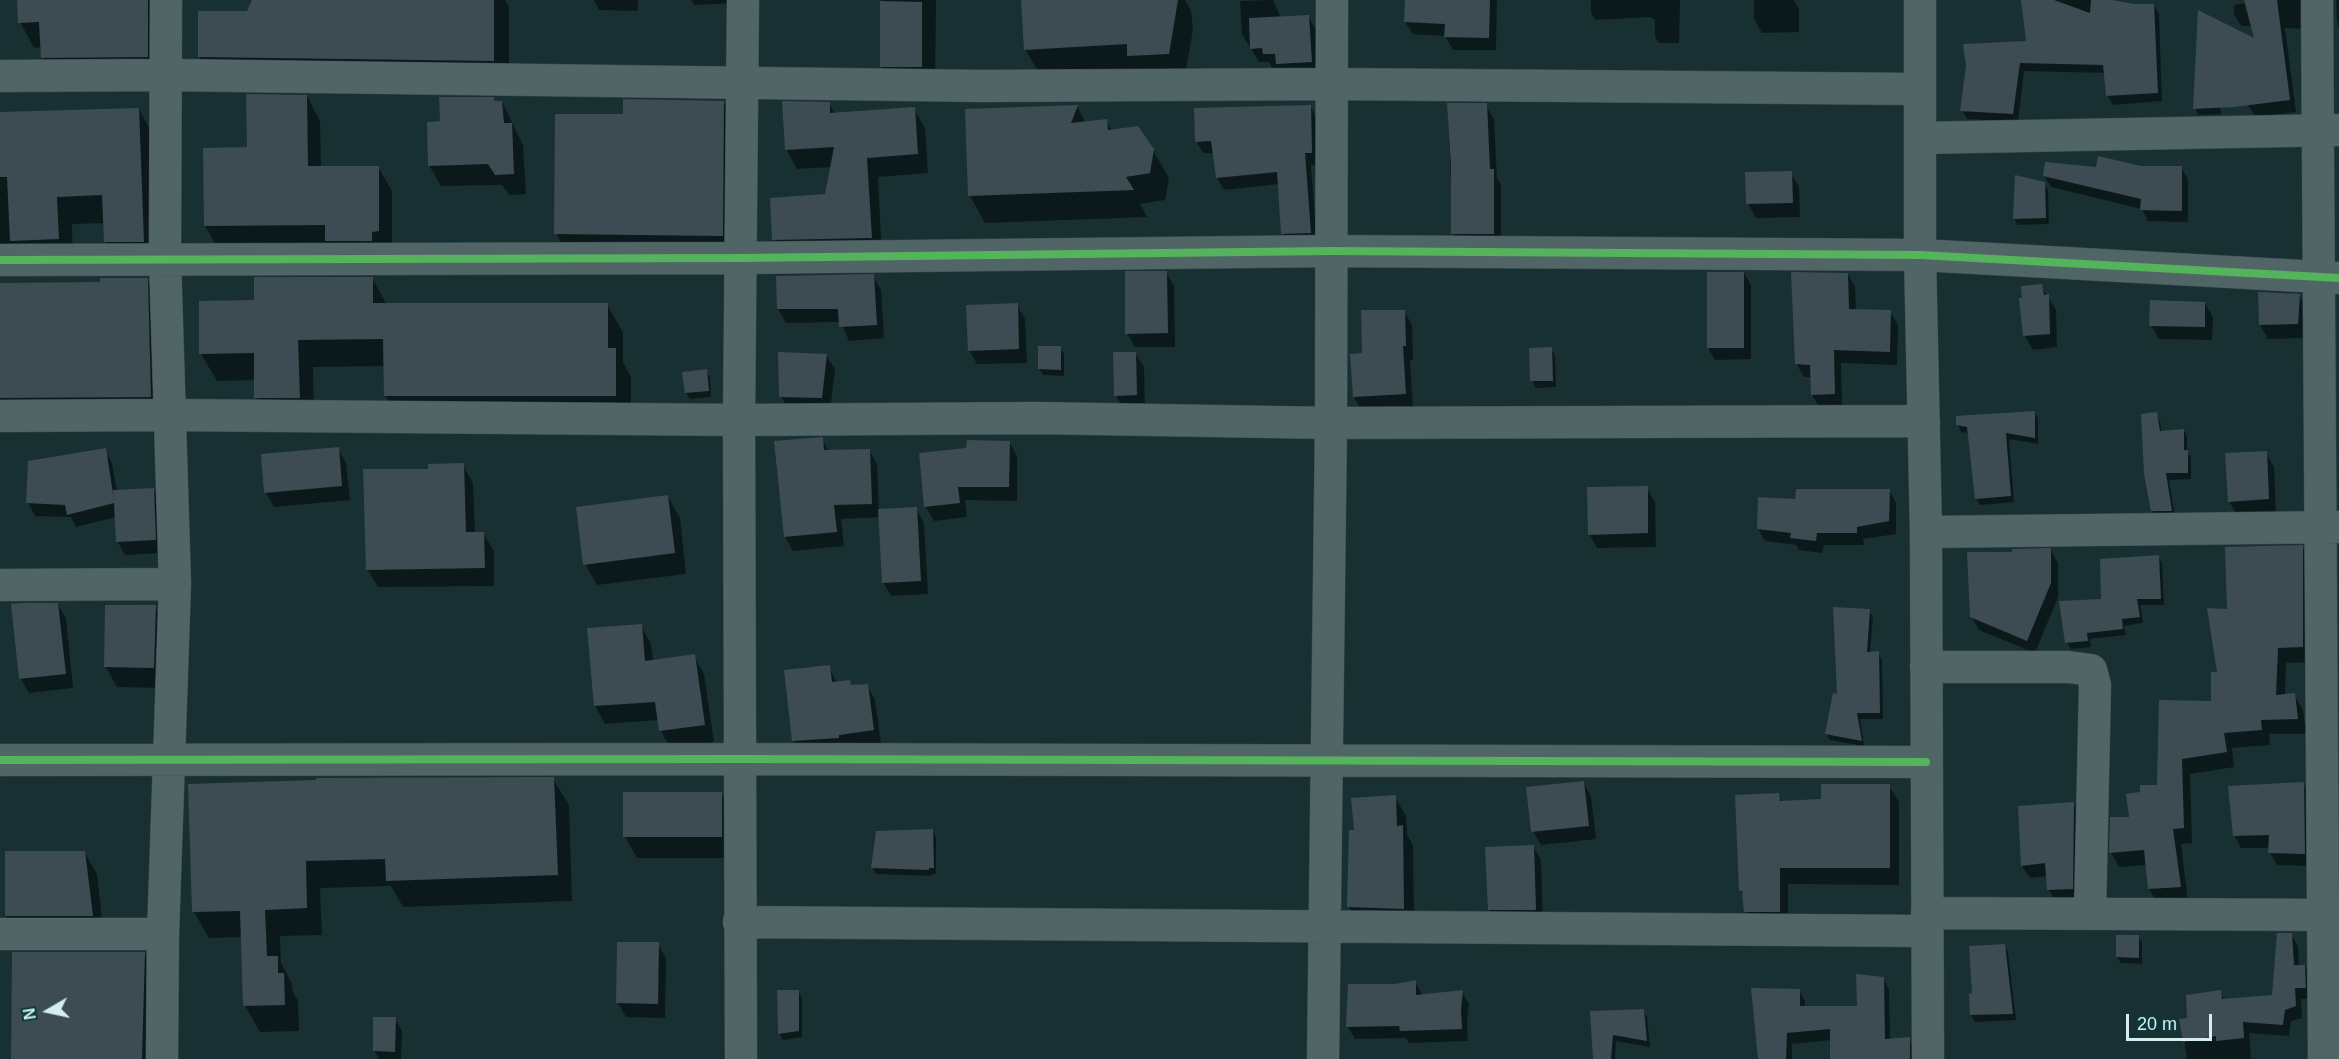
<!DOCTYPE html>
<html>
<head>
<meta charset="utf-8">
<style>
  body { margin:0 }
  #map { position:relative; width:2339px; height:1059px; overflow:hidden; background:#183032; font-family:Helvetica,sans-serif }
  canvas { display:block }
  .north { position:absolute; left:18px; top:981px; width:60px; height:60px; -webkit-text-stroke:4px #0d393c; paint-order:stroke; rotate:261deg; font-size:16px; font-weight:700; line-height:24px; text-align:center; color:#d2eeef }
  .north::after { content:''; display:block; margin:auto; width:21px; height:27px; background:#d2eeef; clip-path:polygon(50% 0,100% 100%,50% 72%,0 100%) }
  .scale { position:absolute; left:2126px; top:1014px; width:86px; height:27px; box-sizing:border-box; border:3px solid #d2eeef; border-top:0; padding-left:8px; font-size:18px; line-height:21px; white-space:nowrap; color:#d2eeef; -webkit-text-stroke:4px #0d393c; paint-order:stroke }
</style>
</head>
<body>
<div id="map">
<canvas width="2339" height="1059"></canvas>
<div class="north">N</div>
<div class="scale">20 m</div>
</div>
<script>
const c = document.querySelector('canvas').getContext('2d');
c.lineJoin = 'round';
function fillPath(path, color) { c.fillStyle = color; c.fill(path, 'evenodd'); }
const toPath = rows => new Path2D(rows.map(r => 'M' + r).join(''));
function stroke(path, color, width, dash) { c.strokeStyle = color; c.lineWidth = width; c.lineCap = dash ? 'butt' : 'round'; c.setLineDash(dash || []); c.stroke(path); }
const shadow = toPath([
  [18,0,168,0,161,82,57,83,42,57,42,47,34,48,20,22],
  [254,0,505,0,509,6,509,88,215,84,200,57,200,12,248,12],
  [594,0,638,0,638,11,599,10],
  [691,0,740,0,737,3,694,5],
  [881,0,936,0,935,91,895,90,881,66],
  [1022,0,1185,0,1191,11,1193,30,1184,81,1041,76,1025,49],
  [1273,0,1281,18,1308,16,1316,30,1319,76,1285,77,1280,68,1272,68,1269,62,1259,62,1242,34,1240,1],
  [1406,0,1497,0,1496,50,1453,50,1445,36,1413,34,1405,22],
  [1591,0,1680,0,1679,43,1659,43,1655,37,1655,20,1651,17,1595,20,1591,13],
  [1754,0,1794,0,1799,9,1799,32,1762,33,1754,19],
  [2023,0,2105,0,2134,6,2154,5,2159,14,2162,101,2113,105,2108,96,2106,73,2024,71,2018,122,1967,119,1962,110,2027,43],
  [2250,0,2303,0,2305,29,2285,28,2296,112,2255,117,2248,105,2256,41,2253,26,2241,26,2234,14,2234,5,2250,2],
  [2336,0,2339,0,2339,31,2337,19],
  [2214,34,2221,114,2199,115,2195,108],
  [307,96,320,121,321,168,378,167,392,191,392,255,219,250,205,226,249,148],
  [493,99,495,102,502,102,523,145,526,194,509,195,502,185,441,186,429,165,441,123],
  [723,102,739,129,738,262,571,261,556,233,625,115],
  [829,103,835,114,914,109,925,128,928,173,878,177,882,257,785,259,774,239,826,196,832,167,797,169,786,149],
  [1448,104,1486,105,1494,119,1497,178,1501,185,1501,248,1461,247,1453,233],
  [1077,106,1086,123,1106,121,1112,131,1153,150,1169,178,1165,200,1140,204,1147,217,985,223,970,196],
  [1310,106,1317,118,1318,165,1311,165,1317,245,1289,245,1282,233,1279,184,1224,190,1217,178,1214,153,1203,153,1196,141],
  [139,109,154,137,159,268,121,269,105,241,105,223,72,224,73,266,0,261,0,114],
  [2181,167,2188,179,2188,222,2148,221,2142,209,2051,187,2044,176,2097,169],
  [1791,173,1799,187,1800,217,1756,218,1748,204],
  [2044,183,2048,190,2049,224,2018,225,2014,219],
  [1166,272,1174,286,1175,347,1135,347,1127,333],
  [1744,273,1751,285,1751,359,1715,360,1708,348],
  [1848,274,1855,287,1856,310,1890,312,1898,325,1897,365,1841,363,1842,407,1820,408,1812,395,1812,377,1804,377,1796,363],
  [873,276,881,290,884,338,849,341,841,322,786,323,778,309],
  [372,278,387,305,607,305,623,332,623,362,631,377,631,423,401,422,385,395,385,366,313,367,314,425,272,425,256,397,256,380,217,381,201,354],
  [147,279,159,300,162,418,0,419,0,285,102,283],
  [2041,286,2056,310,2057,347,2033,350,2025,336],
  [2259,293,2299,295,2307,309,2305,338,2268,339,2260,325],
  [2205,303,2213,317,2212,340,2159,339,2151,325],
  [1017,305,1025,319,1027,363,977,364,969,350],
  [1404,311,1412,325,1413,360,1410,360,1413,408,1362,411,1354,397,1363,355],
  [1060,348,1064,354,1064,376,1043,375,1039,369],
  [1530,349,1551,349,1555,355,1556,387,1536,388,1532,381],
  [1135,353,1144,367,1145,409,1124,410,1116,396],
  [826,355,835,369,830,411,789,410,781,396],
  [706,371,710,377,711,397,690,399,686,393],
  [2035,412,2038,419,2038,444,2009,439,2014,502,1980,505,1976,498,1969,433,1961,432,1958,425],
  [2156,414,2160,421,2162,433,2184,430,2187,437,2187,451,2191,458,2191,479,2169,480,2175,517,2157,517,2153,511],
  [822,439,829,452,869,450,877,464,879,511,916,509,924,523,928,594,891,596,883,582,880,517,841,519,844,546,793,551,785,537],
  [1009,442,1017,456,1017,501,965,500,967,517,934,521,926,507],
  [338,449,346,463,350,500,274,507,266,493,262,456],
  [105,450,112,463,117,491,153,489,161,502,162,553,125,555,118,542,116,517,76,527,71,517,35,516,28,503],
  [2266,453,2274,467,2276,513,2237,515,2229,501],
  [463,465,473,483,475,533,483,533,494,551,494,586,378,587,367,569,430,470],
  [1647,488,1655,502,1656,547,1597,548,1589,534],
  [1889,490,1896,503,1896,534,1863,539,1864,545,1824,545,1822,553,1799,550,1796,545,1765,541,1758,529,1797,501],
  [668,497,680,518,686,574,597,585,585,564],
  [2302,547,2310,562,2311,662,2286,663,2285,696,2294,695,2303,710,2306,734,2269,734,2270,745,2232,748,2234,767,2190,774,2192,843,2181,844,2188,902,2158,904,2149,889,2147,865,2119,867,2111,852,2131,818,2141,793,2159,786,2212,702,2228,610],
  [2051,550,2058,563,2058,597,2035,653,1979,630,1971,616,2013,554],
  [2158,557,2162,563,2164,605,2140,605,2143,623,2124,626,2126,635,2090,639,2091,647,2071,649,2067,643,2102,600],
  [57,604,66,618,73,688,29,693,21,679],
  [155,607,167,628,165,688,117,687,105,666],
  [1869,611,1873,617,1870,653,1878,653,1882,660,1883,719,1860,719,1864,746,1830,740,1826,734],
  [641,626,651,644,653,662,694,656,704,674,714,742,671,749,661,731,659,720,605,724,595,706],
  [829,667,837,683,849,681,852,687,867,686,875,700,881,744,802,755,794,741],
  [553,779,569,805,572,901,403,907,391,886,320,888,322,935,280,936,281,963,292,984,293,992,298,1001,299,1031,260,1032,245,1006,242,937,209,938,194,912,318,781],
  [1583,782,1591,796,1596,839,1541,845,1533,831],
  [2303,784,2311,797,2311,866,2277,865,2270,853,2270,848,2241,848,2234,835],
  [1889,786,1899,802,1899,885,1788,884,1788,928,1755,928,1746,911,1744,898,1740,890,1778,795,1782,802,1822,800],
  [721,793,733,814,734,858,637,858,625,837],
  [1395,797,1406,816,1407,834,1413,846,1414,927,1360,926,1349,907,1356,831],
  [2074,804,2081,817,2079,901,2056,903,2049,890,2048,876,2030,878,2022,866],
  [932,830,936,837,936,874,932,874,932,876,876,874,873,868],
  [1533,846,1541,860,1543,924,1497,923,1489,909],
  [84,852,97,874,104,937,19,937,6,916],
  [2291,934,2298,946,2299,966,2305,966,2311,978,2311,999,2301,999,2302,1018,2291,1021,2289,1036,2249,1033,2251,1059,2187,1059,2181,1020,2188,1019,2220,992,2225,1001,2273,997],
  [2138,936,2142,943,2142,964,2121,963,2117,957],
  [658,944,666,958,665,1018,626,1017,618,1003],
  [2004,945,2008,952,2016,1020,1975,1022,1971,1015,1970,995,1974,995],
  [144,954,159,980,158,1059,13,1059],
  [1883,978,1889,989,1890,1040,1909,1039,1915,1049,1915,1059,1831,1059,1831,1040,1792,1044,1792,1059,1759,1059,1799,990,1805,1001,1805,1007,1859,1007],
  [1415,982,1423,996,1462,992,1469,1004,1467,1023,1468,1041,1409,1043,1406,1038,1355,1039,1347,1026,1395,985],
  [798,991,802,998,802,1037,783,1040,779,1033],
  [1643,1010,1647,1017,1650,1047,1616,1041,1615,1059,1595,1059,1592,1012],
  [395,1019,402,1031,401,1059,379,1059,374,1050]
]);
const building = toPath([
  [17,0,148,0,148,57,41,58,39,22,18,23],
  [252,0,494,0,494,61,198,57,198,11,247,11],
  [1021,0,1178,0,1169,54,1127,56,1127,44,1024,50],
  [1405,0,1490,0,1489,38,1444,37,1445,24,1404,22],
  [2021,0,2054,0,2090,13,2091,0,2112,0,2134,4,2154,4,2158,93,2106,96,2103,65,2020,63,2013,114,1960,111,1966,66,1963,44,2026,41],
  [2244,0,2277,0,2290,100,2234,107,2193,109,2198,10,2254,38],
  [880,1,922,2,922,67,880,67],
  [1309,15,1312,62,1276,64,1275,54,1263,54,1262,48,1250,49,1249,18],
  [246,94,307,95,308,166,379,166,379,231,372,232,372,241,325,241,325,225,204,226,203,148,247,147],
  [439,97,494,97,494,101,502,101,504,123,512,123,514,174,495,175,488,164,428,166,427,122,440,121],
  [623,99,724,101,723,236,554,234,555,114,623,114],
  [782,101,830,102,830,113,915,107,918,154,867,158,872,238,772,240,770,198,825,194,834,147,785,150],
  [1447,103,1487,103,1490,169,1494,169,1494,234,1451,234,1451,165],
  [1078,105,1071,123,1107,119,1108,130,1138,126,1154,149,1150,173,1126,177,1134,190,968,196,965,109],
  [1311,105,1312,153,1305,153,1311,233,1281,234,1277,172,1216,178,1211,141,1195,142,1194,108],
  [139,108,144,242,104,242,102,195,57,197,59,239,10,241,7,177,0,177,0,112],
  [2098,156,2141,166,2182,166,2182,211,2140,210,2141,199,2043,176,2045,162,2096,167],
  [1792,171,1793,203,1746,204,1745,172],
  [2015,175,2045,182,2046,218,2013,219],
  [1125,271,1167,271,1168,333,1125,334],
  [1707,272,1744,272,1744,348,1707,348],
  [1791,272,1848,273,1849,309,1891,310,1890,352,1834,350,1835,394,1811,395,1810,365,1795,364],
  [874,274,877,325,839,327,838,309,777,309,776,276],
  [254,277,373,277,373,303,608,303,608,348,616,348,616,396,384,396,383,339,298,340,300,398,254,398,254,353,199,354,199,301,254,300],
  [100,278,148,278,151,397,0,398,0,283,100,282],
  [2042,284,2044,295,2049,294,2050,334,2023,336,2019,298,2022,298,2021,286],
  [2258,292,2300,294,2298,324,2259,325],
  [2150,300,2205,302,2205,327,2149,326],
  [1018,303,1019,349,968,351,966,305],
  [1361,310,1405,310,1406,346,1403,346,1406,394,1353,397,1350,354,1362,353],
  [1038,346,1061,346,1061,370,1038,369],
  [1552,347,1553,381,1530,381,1529,348],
  [778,352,827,354,822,398,779,397],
  [1113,352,1136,352,1137,395,1114,396],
  [707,369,709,391,685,393,682,372],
  [2035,411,2035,438,2006,433,2011,496,1975,499,1967,427,1956,425,1956,416],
  [2157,412,2160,431,2184,429,2184,450,2188,450,2188,473,2166,473,2172,511,2151,511,2144,474,2141,414],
  [823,437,824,450,870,449,872,504,834,505,837,532,784,537,774,441],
  [967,440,1010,441,1009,487,958,487,960,503,924,507,919,453,966,448],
  [339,447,342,486,264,493,261,454],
  [106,448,114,500,113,490,154,488,156,540,116,542,114,503,67,515,65,505,26,503,28,461],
  [2267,451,2269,499,2228,502,2225,453],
  [464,463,466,532,484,532,485,568,366,570,363,469,428,469,428,464],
  [1648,486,1648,533,1588,535,1587,487],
  [1796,489,1890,489,1889,521,1857,527,1857,533,1817,533,1816,541,1790,538,1791,533,1757,529,1758,497,1795,499],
  [668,495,675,553,583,565,576,507],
  [917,507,921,581,882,583,878,509],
  [2303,545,2303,647,2278,648,2276,695,2295,693,2298,719,2261,720,2262,730,2224,733,2227,752,2182,759,2184,828,2173,829,2181,887,2148,889,2144,850,2109,853,2110,817,2129,817,2126,794,2140,792,2140,785,2157,785,2159,700,2211,701,2211,672,2217,672,2207,608,2227,609,2225,547],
  [2051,548,2051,583,2027,641,1970,617,1967,552,2012,552,2012,549],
  [2159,555,2161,599,2137,599,2140,617,2122,619,2123,629,2087,633,2088,641,2065,643,2059,601,2101,599,2100,559],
  [24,603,58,603,66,674,19,679,11,604],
  [105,605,156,605,154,668,104,667],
  [1833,607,1870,609,1867,652,1879,651,1880,713,1857,713,1862,741,1825,734,1833,693,1837,694],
  [642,624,645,661,695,654,705,725,659,731,655,702,594,706,587,628],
  [830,665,832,682,850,680,851,685,868,684,874,730,839,735,839,738,792,741,784,670],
  [554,777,558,875,386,881,385,859,306,861,307,908,265,910,267,956,278,956,278,973,284,973,285,1005,243,1006,240,911,192,912,188,784,316,780,316,778],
  [1584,781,1589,826,1531,832,1526,787],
  [2304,782,2305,854,2268,853,2269,835,2233,836,2228,786],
  [1821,784,1890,784,1890,868,1780,868,1780,912,1744,912,1742,891,1739,891,1735,795,1779,793,1780,801,1821,799],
  [623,792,722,792,722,837,623,837],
  [1396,795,1397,826,1403,825,1404,909,1347,907,1349,830,1354,830,1351,798],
  [2074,802,2073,889,2047,890,2045,863,2021,866,2018,806],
  [933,829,934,868,929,868,929,870,871,868,876,831],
  [1534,845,1536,910,1488,910,1485,847],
  [5,851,85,851,93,916,5,916],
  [2277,933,2292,933,2294,965,2305,965,2306,988,2295,988,2296,1006,2285,1010,2283,1025,2243,1022,2244,1038,2216,1041,2216,1036,2183,1042,2179,1019,2187,1018,2186,995,2221,990,2222,999,2272,995],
  [2116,935,2139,935,2139,958,2116,957],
  [617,942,659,942,658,1004,616,1003],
  [2005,944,2013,1014,1970,1015,1969,994,1972,993,1969,946],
  [12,952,145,952,142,1059,11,1059],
  [1856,974,1884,977,1885,1039,1910,1037,1910,1059,1830,1059,1830,1029,1787,1033,1786,1059,1758,1059,1751,988,1800,989,1800,1006,1857,1006],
  [1416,980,1416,995,1463,990,1461,1010,1462,1029,1400,1031,1399,1026,1346,1027,1348,984,1395,984],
  [777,990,799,990,799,1031,778,1034],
  [1644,1009,1647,1041,1613,1035,1611,1059,1593,1059,1590,1011],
  [373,1017,396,1017,395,1052,373,1051]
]);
const street = toPath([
  [1920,0,1920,255,1926,532,1928,1059],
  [2317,0,2324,1059],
  [0,76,166,75,982,86,1332,84,1920,89],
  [1920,138,2339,130],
  [0,260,740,258,1331,251,1920,255,2339,278],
  [0,416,170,415,739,420,1037,418,1331,423,1924,421],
  [1926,532,2339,527],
  [0,585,175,584],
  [1926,667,2068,667,2091,670,2095,685,2090,914],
  [0,760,740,759,1926,762],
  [1927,913,2339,915],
  [739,922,1927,931],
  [0,934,163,934],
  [162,1059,163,934,175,584,165,258,166,0],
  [741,1059,739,420,743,0],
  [1323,1059,1331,423,1332,0]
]);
const cycleway = toPath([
  [0,260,740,258,1331,251,1920,255,2339,278],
  [0,760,740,759,1926,762]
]);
fillPath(shadow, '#0007');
fillPath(building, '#3d4c52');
stroke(street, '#384b4c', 33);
stroke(street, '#516566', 32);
stroke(cycleway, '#56b35d', 8);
</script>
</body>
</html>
